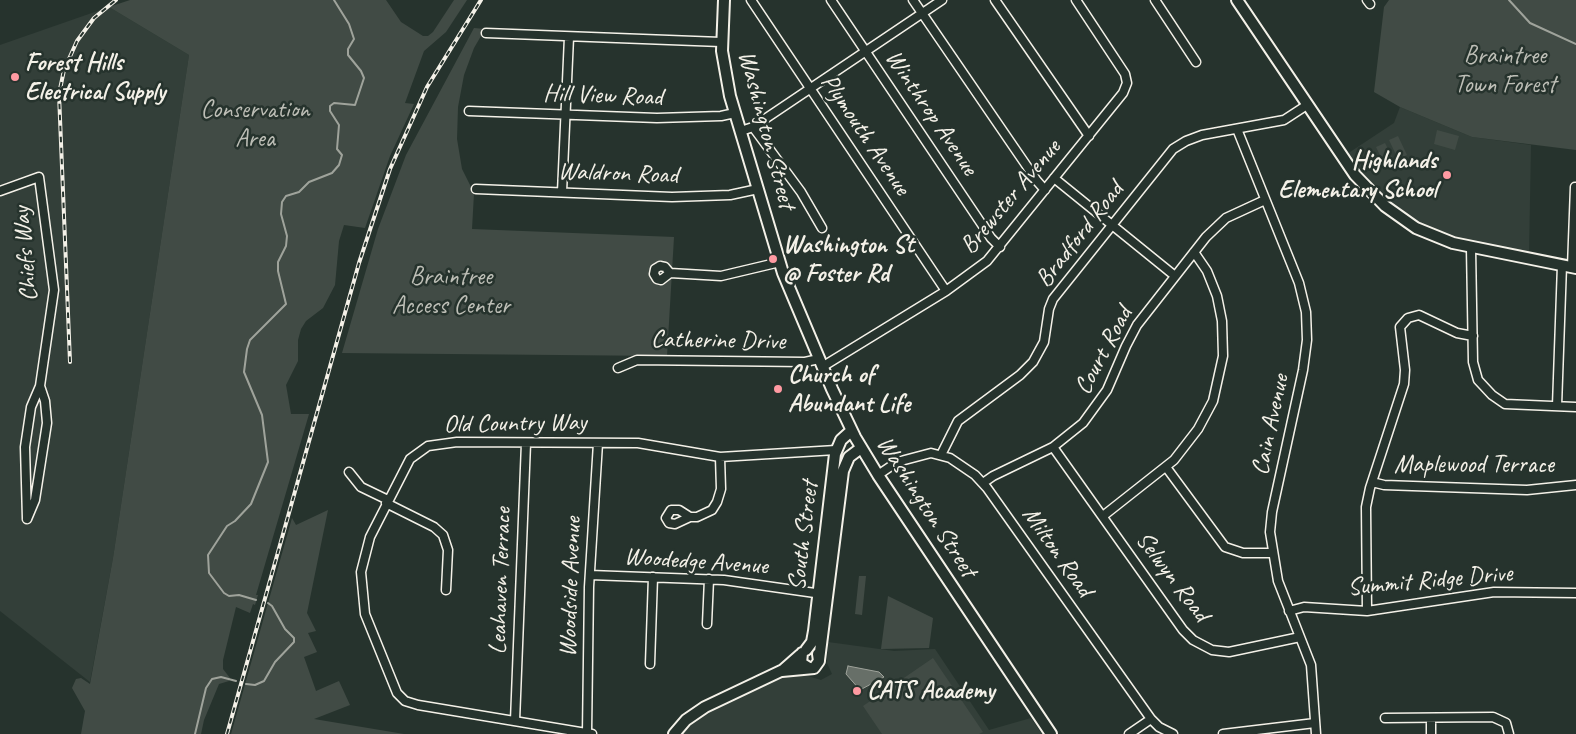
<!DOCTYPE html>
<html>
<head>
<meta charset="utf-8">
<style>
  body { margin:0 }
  canvas { display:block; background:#26332d }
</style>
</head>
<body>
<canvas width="1576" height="734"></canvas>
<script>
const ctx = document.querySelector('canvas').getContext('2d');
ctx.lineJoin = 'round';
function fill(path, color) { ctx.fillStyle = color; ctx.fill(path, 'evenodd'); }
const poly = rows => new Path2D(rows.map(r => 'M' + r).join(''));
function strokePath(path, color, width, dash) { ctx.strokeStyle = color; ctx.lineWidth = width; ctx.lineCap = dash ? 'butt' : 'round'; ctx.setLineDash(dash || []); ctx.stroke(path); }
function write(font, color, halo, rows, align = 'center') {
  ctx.font = font + ' Caveat,sans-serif'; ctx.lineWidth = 5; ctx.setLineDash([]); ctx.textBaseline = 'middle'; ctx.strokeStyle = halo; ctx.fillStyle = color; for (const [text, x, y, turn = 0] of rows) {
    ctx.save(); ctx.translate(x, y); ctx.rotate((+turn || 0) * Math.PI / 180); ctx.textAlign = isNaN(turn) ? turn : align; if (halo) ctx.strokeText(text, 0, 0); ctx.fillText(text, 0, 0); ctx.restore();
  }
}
fill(poly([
  [109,7,189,55,113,558,90,682,0,611,0,45],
  [1400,107,1472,137,1531,145,1529,253,1461,240,1430,229,1402,212,1369,183,1347,154,1394,123],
  [828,642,894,651,935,649,989,730,1031,718,1042,734,682,734,694,722,713,709,780,677,801,674,821,680,832,674,827,663]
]), '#333f39');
fill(poly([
  [130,0,386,0,401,22,423,36,428,36,433,32,454,0,467,0,446,32,424,51,405,103,414,104,390,156,365,228,344,225,339,241,335,285,323,308,306,321,301,329,298,340,298,361,286,385,291,414,309,414,256,595,258,595,255,605,253,604,250,613,236,607,223,660,223,669,230,678,229,681,219,684,204,720,201,734,81,734,85,711,72,688,76,679,81,678,90,684,113,558,189,55,109,7],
  [1389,0,1576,0,1576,150,1472,137,1400,107,1374,92,1384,7],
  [474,28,485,29,474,48,464,75,458,107,457,139,462,169,474,193,472,229,674,237,667,356,342,353,378,229,406,155],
  [1437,130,1459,136,1455,150,1434,144],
  [1398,136,1407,155,1398,159,1389,140],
  [1385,143,1394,161,1385,166,1376,147],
  [328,510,307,613,316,631,308,633,317,652,304,657,316,691,339,681,350,705,314,719,404,734,231,734,292,518,296,525],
  [859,576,866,576,862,615,855,614],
  [888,596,933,618,929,648,881,649],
  [933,658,983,732,979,734,882,734,863,706]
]), '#414b45');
const water = poly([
  [848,666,879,672,884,677,860,690,846,674,848,666]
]);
fill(water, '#676f68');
strokePath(water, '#9fa39b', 1);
strokePath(poly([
  [1509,0,1530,23,1576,44],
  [256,600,239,595,229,596,224,593,209,573,208,555,227,526,235,521,251,504,268,462,262,415,244,372,247,349,250,340,286,304,278,271,278,262,286,246,287,236,281,214,282,202,286,196,299,192,309,182,332,173,339,165,342,155,337,149,339,125,330,111,330,106,334,103,355,105,364,78,361,71,348,55,348,49,354,39,349,24,334,0],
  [246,684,255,685,264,681,275,662,294,642,294,638,285,629,272,606,268,603],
  [195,734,206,688,212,679,221,677,236,681]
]), '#9fa39b', 2);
const street = poly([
  [751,0,946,291],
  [831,0,991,238,1000,247],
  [913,0,1037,181,1045,190],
  [995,0,1089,136],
  [1155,0,1196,62],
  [1367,0,1370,4],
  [486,33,721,42],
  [469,111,657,118,721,116,735,113],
  [753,127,801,192,822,228],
  [1237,129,1299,283,1306,312,1307,340,1303,370,1272,512,1270,532,1278,581,1311,665,1316,734],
  [741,131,753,127,942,0],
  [1054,178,1175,276],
  [476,189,672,197,730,195,758,189],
  [0,191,39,177,54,290,40,386,31,407,25,447,27,519],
  [562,192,569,37],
  [1471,248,1473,362,1478,380,1492,395,1505,404,1576,407],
  [660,266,665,267,670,273,661,280,657,279,654,274,655,269,660,266],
  [1572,267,1575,187],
  [670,273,721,276,780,262],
  [822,367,946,291,987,261,1123,93,1127,83,1125,74,1076,0],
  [618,368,637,360,805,362,819,359],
  [1557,406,1562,265],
  [1053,447,1183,630,1193,640,1212,650,1229,652,1300,637],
  [941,455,958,421,1020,375,1033,362,1044,342,1049,309,1053,299,1173,149,1186,141,1202,135,1284,120,1307,105],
  [1166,467,1225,547,1243,553,1272,553],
  [349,472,361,487,388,500],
  [878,475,897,462,931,453,950,458,975,475,987,488,1151,719,1159,727,1173,734],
  [1372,482,1384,485,1527,490,1576,485],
  [983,483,993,476,1053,447,1083,423,1107,390,1126,346,1137,325,1206,237,1226,218,1265,200],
  [386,503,434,527,443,535,448,550,446,590],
  [1103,516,1174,460,1198,429,1213,401,1223,356,1222,321,1217,296,1207,271,1194,252],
  [690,517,675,524,669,523,666,518,671,510,679,510,690,517,697,517,712,510,717,502,721,489,720,457],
  [27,519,35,500,47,423,45,401,40,386],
  [590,575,724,580,822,594],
  [1289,611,1304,607,1367,611,1494,592,1576,593],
  [1367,611,1366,507,1370,488,1404,384,1405,370,1400,327,1408,318,1419,315,1457,333,1473,336],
  [707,624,709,579],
  [650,664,653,577],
  [1385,718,1493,717,1506,723,1509,734],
  [1431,718,1431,734],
  [515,721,526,443],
  [587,733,589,587,598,443],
  [592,734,418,705,405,701,397,693,365,614,361,572,370,537,410,459,428,446,457,442,638,443,720,457,836,450],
  [1129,734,1151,719],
  [1223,734,1315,723]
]);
const secondary = poly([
  [724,0,722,51,730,96,783,273,832,389,855,437,878,475,1051,734],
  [1237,0,1355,175,1385,206,1416,228,1453,243,1576,268],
  [806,650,812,642,814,631,835,454,841,440,851,431],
  [802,653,801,663,809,668],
  [819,660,843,471,849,457,861,448],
  [782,671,814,668,819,661,818,654],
  [674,734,686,720,705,707,783,670,800,655]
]);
strokePath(street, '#f4f1e8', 11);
strokePath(secondary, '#f4f1e8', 14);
strokePath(street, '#26332d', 8);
strokePath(secondary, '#26332d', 10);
const rail = poly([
  [70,362,59,94,64,70,77,41,94,18,116,0],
  [227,734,359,263,390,169,427,87,481,0]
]);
strokePath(rail, '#f4f1e8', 4);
strokePath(rail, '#26332d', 2, [5.5]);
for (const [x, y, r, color] of [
  [15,77,5,"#ff9aa2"],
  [1447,175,5,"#ff9aa2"],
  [773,259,5,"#ff9aa2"],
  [778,389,5,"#ff9aa2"],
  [857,691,5,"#ff9aa2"]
]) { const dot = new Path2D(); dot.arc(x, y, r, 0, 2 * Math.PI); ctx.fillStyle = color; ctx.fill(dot); strokePath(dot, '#26332d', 2); }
write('25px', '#bebfb7', '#26332d', [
  ["Braintree",1505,56],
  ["Town Forest",1505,85],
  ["Conservation",255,110],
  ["Area",255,139],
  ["Braintree",451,277],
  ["Access Center",451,306]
]);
write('bold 25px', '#f4f1e8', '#26332d', [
  ["Forest Hills",25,63],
  ["Electrical Supply",25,92],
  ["Highlands",1437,161,"right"],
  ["Elementary School",1437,190,"right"],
  ["Washington St",783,245],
  ["@ Foster Rd",783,274],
  ["Church of",788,375],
  ["Abundant Life",788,404],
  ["CATS Academy",867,691]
], 'left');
write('25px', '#f4f1e8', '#26332d', [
  ["Hill View Road",603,96,2],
  ["Winthrop Avenue",931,113,56],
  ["Washington Street",766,130,75],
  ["Plymouth Avenue",865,135,56],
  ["Waldron Road",618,174,2],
  ["Brewster Avenue",1011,197,-50],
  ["Bradford Road",1080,235,-52],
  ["Chiefs Way",26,254,-95],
  ["Catherine Drive",718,341,1],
  ["Court Road",1104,351,-62],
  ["Old Country Way",515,424,-1],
  ["Cain Avenue",1271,425,-78],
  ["Maplewood Terrace",1474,465],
  ["Washington Street",926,507,57],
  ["South Street",804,536,-83],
  ["Milton Road",1057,552,55],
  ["Woodedge Avenue",696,562,4],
  ["Selwyn Road",1172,577,53],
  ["Leahaven Terrace",501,581,-88],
  ["Summit Ridge Drive",1430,581,-5],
  ["Woodside Avenue",571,587,-88]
]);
</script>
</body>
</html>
